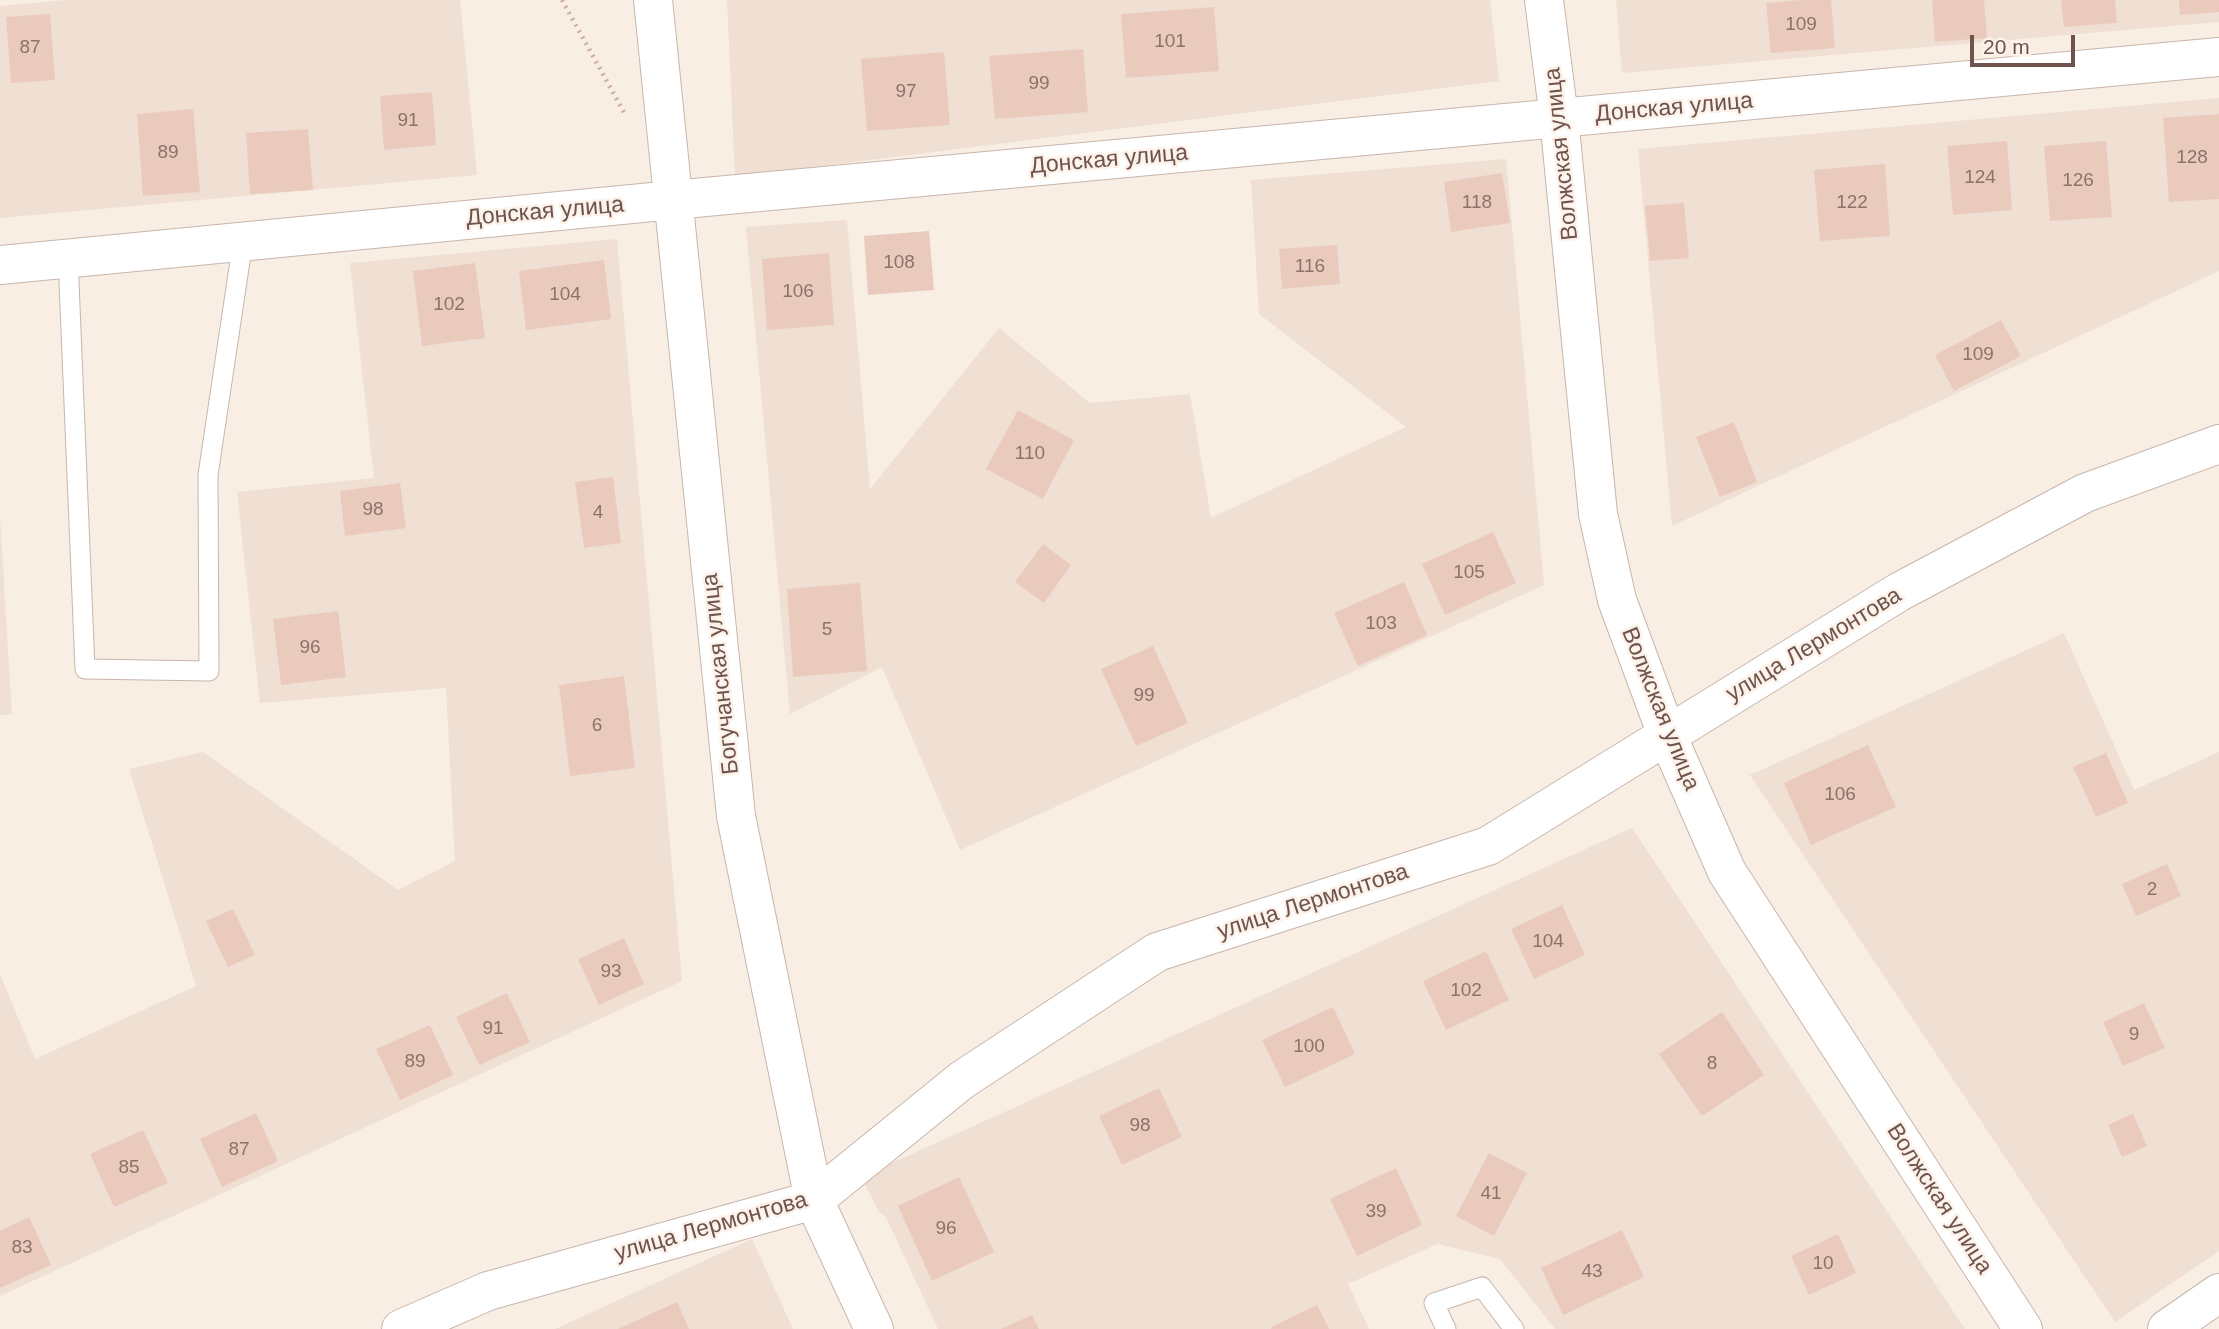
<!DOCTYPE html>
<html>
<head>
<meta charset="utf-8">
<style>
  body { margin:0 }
  #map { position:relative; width:2219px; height:1329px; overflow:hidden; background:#f9eee4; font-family:Arial,sans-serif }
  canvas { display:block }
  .scale { position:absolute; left:1970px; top:35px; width:105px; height:32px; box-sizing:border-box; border:4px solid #6e544d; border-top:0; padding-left:9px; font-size:21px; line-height:24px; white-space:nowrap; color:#6e544d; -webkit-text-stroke:5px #fcf2e9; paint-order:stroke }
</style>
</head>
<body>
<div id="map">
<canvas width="2219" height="1329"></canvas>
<div class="scale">20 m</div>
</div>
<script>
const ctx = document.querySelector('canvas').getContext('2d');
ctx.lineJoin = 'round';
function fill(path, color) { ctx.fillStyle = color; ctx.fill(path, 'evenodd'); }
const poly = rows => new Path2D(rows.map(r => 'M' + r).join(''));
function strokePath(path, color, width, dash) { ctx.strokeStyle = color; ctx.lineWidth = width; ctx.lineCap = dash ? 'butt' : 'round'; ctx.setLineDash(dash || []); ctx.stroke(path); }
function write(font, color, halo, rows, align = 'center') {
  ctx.font = font + ' Arial,sans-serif'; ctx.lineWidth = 5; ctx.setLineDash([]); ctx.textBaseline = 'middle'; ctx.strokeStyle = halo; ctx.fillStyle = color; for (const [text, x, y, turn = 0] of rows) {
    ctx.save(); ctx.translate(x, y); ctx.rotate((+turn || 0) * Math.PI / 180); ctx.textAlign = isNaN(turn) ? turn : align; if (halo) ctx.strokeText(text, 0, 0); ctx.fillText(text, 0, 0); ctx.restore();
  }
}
fill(poly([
  [67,0,460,0,477,175,0,218,0,6],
  [727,0,1490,0,1499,81,735,177],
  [1616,0,2219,0,2219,22,1622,73],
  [2219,98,2219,271,1672,526,1638,149],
  [1506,159,1544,585,960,850,882,667,790,714,746,227,847,220,870,489,999,328,1090,403,1190,394,1211,518,1406,427,1259,314,1251,180],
  [617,239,682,981,0,1296,0,974,35,1059,196,986,129,769,203,752,398,890,455,861,446,688,260,703,237,492,374,478,350,263],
  [0,519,12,714,0,715],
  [2064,633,2134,790,2219,752,2219,1251,2115,1322,1750,775],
  [1632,828,1965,1329,1555,1329,1500,1259,1437,1244,1348,1284,1369,1329,938,1329,886,1217,879,1212,865,1184,872,1172],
  [752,1239,793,1329,555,1329]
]), '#f0dfd3');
fill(poly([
  [1800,0,1831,0,1835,48,1771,53,1766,3],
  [1932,0,1984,0,1987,38,1935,42],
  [2061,0,2115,0,2117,23,2064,27],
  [2179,0,2219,0,2219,12,2180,15],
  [1214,7,1219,71,1126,78,1121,14],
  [50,14,55,80,11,83,6,17],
  [1083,49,1088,112,995,119,989,56],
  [944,52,950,125,867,131,861,59],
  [432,92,436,145,384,150,380,96],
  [193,109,200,192,143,196,137,114],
  [2219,114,2219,199,2169,202,2163,118],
  [308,129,313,190,250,194,246,133],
  [2007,141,2012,210,1953,215,1947,146],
  [2106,141,2112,217,2050,221,2044,146],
  [1885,164,1890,236,1820,241,1814,170],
  [1502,173,1510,223,1451,232,1444,182],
  [1684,203,1689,258,1650,261,1645,206],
  [929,231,934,290,868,295,864,236],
  [1337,245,1340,284,1282,289,1279,249],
  [829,253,834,325,767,330,762,259],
  [604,260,611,319,526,330,519,271],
  [475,263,485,338,422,346,413,271],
  [2001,320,2021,356,1954,391,1935,355],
  [1018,410,1074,440,1043,499,986,469],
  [1734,422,1757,482,1720,497,1696,437],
  [613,477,621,543,584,548,575,482],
  [400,483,406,528,345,536,340,491],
  [1493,532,1516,583,1445,615,1422,564],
  [1043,544,1071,565,1044,603,1015,582],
  [1404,582,1427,635,1358,666,1334,613],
  [860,583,867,671,793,677,787,589],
  [338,611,346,677,281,685,273,619],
  [1153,646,1188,723,1136,746,1101,669],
  [624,676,635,768,570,776,559,685],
  [1868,745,1896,807,1811,845,1784,783],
  [2106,753,2128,803,2096,817,2073,767],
  [2167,864,2181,896,2136,916,2122,884],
  [1562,905,1585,955,1534,979,1511,929],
  [233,909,255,955,228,967,206,921],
  [624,938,644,984,599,1005,578,959],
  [1486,951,1509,1000,1446,1030,1423,981],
  [507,993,530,1042,479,1065,456,1017],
  [2144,1003,2165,1048,2123,1066,2103,1022],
  [1333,1007,1355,1054,1285,1087,1262,1040],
  [1722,1012,1764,1075,1702,1116,1659,1054],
  [430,1025,453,1075,400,1100,376,1049],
  [1159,1088,1182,1137,1122,1165,1099,1116],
  [256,1113,278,1161,222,1187,200,1139],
  [2133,1114,2147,1146,2122,1157,2108,1125],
  [143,1130,168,1183,114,1207,90,1154],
  [1489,1153,1527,1173,1494,1236,1456,1216],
  [1396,1168,1422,1225,1357,1256,1330,1199],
  [959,1177,994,1252,932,1281,898,1206],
  [29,1217,51,1265,0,1288,0,1231],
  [1622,1230,1644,1277,1563,1315,1541,1268],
  [1838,1234,1856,1273,1809,1295,1791,1256],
  [677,1302,689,1329,618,1329],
  [1317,1305,1329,1329,1271,1329,1271,1327],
  [1032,1315,1039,1329,1001,1329]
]), '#ebcabe');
const lane = poly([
  [68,258,85,669,209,671,208,475,243,241],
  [1446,1329,1434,1303,1482,1287,1514,1329]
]);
const street = poly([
  [653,0,736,816,814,1200,874,1329],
  [1544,0,1559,118,1598,514,1617,600,1667,735,1727,872,2023,1329],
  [0,265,673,200,2219,57],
  [401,1329,488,1291,814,1200,962,1080,1157,952,1488,846,1899,592,2085,493,2219,444],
  [2167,1329,2219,1293]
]);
strokePath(lane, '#c8b5ac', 21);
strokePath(street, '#c8b5ac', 40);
strokePath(poly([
  [562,0,626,116]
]), '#cfada2', 4.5, [2, 5]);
strokePath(lane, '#fff', 19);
strokePath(street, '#fff', 38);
write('19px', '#8d7269', null, [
  ["109",1801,25],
  ["101",1170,42],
  ["87",30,48],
  ["99",1039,84],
  ["97",906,92],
  ["91",408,121],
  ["89",168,153],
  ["128",2192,158],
  ["124",1980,178],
  ["126",2078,181],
  ["118",1477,203],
  ["122",1852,203],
  ["108",899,263],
  ["116",1310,267],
  ["106",798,292],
  ["104",565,295],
  ["102",449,305],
  ["109",1978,355],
  ["110",1030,454],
  ["98",373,510],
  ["4",598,513],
  ["105",1469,573],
  ["103",1381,624],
  ["5",827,630],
  ["96",310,648],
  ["99",1144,696],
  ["6",597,726],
  ["106",1840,795],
  ["2",2152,890],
  ["104",1548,942],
  ["93",611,972],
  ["102",1466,991],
  ["91",493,1029],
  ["9",2134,1035],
  ["100",1309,1047],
  ["89",415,1062],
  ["8",1712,1064],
  ["98",1140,1126],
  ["87",239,1150],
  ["85",129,1168],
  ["41",1491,1194],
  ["39",1376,1212],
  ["96",946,1229],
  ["83",22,1248],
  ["10",1823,1264],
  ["43",1592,1272]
]);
write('23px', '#6e544d', '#fcf2e9', [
  ["Донская улица",1674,108,-5],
  ["Волжская улица",1562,154,-96],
  ["Донская улица",1109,160,-5],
  ["Донская улица",545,212,-5],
  ["улица Лермонтова",1814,645,-31],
  ["Богучанская улица",721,674,-96],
  ["Волжская улица",1660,709,68],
  ["улица Лермонтова",1313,902,-18],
  ["Волжская улица",1939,1199,57],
  ["улица Лермонтова",711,1227,-16]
]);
</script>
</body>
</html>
